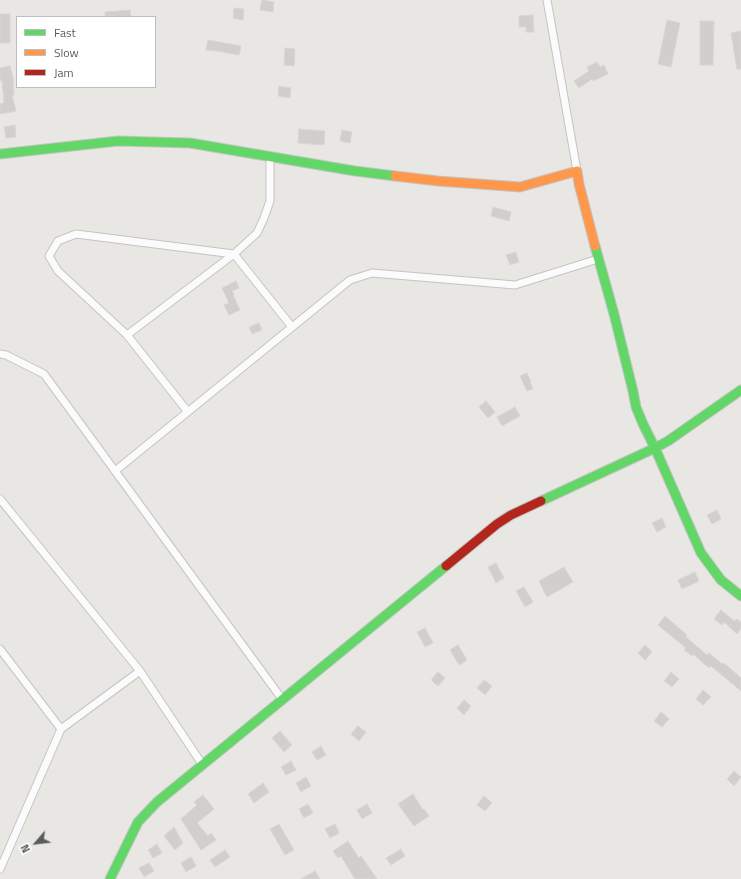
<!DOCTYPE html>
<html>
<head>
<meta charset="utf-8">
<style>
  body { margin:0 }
  #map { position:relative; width:741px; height:879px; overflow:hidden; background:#e9e7e3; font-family:"Titillium Web",sans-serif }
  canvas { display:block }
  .legend { position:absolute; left:16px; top:16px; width:140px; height:72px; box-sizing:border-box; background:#fff; border:1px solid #bdbebf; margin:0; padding:5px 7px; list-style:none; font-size:12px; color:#5a5d60 }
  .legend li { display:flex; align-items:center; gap:8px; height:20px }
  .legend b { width:20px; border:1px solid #bdbebf }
  .north { position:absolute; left:16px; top:823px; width:40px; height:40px; -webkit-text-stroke:3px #fff; paint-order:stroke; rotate:242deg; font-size:11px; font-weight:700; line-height:16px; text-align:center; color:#5a5d60 }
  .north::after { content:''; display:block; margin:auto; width:14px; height:18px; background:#5a5d60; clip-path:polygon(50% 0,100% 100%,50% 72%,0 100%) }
</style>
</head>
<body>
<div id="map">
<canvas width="741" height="879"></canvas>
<ul class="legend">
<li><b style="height:5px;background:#63d668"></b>Fast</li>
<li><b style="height:5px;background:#ff974d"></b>Slow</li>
<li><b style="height:5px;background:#b3261e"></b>Jam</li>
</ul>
<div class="north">N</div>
</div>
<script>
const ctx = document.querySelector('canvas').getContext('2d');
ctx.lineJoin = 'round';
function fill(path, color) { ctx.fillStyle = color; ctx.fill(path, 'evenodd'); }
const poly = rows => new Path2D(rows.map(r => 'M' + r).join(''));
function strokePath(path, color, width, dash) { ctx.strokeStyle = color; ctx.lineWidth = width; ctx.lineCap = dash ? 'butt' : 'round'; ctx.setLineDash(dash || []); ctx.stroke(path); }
const building = poly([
  [262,0,274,2,273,12,260,10,262,0],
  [234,8,244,9,243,20,233,18,234,8],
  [130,10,131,17,105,17,105,12,130,10],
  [0,14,10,14,10,43,0,43,0,14],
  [533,15,534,32,526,32,526,27,519,27,519,16,533,15],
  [667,20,680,23,671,67,658,64,667,20],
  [700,21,714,21,713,65,700,65,700,21],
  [741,31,741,69,737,69,731,33,741,31],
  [208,40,241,46,239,55,217,51,206,50,208,40],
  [285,48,295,49,294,66,284,65,285,48],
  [597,62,600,67,604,65,608,74,593,81,592,79,579,88,574,81,589,71,587,67,597,62],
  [10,66,13,78,14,95,12,95,16,111,0,114,0,104,4,103,2,80,0,81,0,68,10,66],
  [279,86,291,88,290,98,278,96,279,86],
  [15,125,16,137,6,138,4,127,15,125],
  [299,129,325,131,324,145,298,143,299,129],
  [342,130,352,132,350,143,340,141,342,130],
  [493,207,511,212,509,221,491,216,493,207],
  [516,252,519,262,510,265,506,255,516,252],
  [236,281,239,288,232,291,234,294,233,295,240,310,229,315,224,305,229,303,222,288,236,281],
  [259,323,262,330,252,334,249,327,259,323],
  [527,373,531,382,530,382,533,389,527,391,520,376,527,373],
  [486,401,495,412,488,418,479,407,486,401],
  [515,407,520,416,502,426,497,417,515,407],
  [717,510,721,519,712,524,707,515,717,510],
  [662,518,666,527,657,532,652,523,662,518],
  [496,563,504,578,496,583,488,567,496,563],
  [564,567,573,582,547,597,539,581,564,567],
  [695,572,699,581,682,589,678,580,695,572],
  [524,587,533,602,525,607,516,591,524,587],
  [721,610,734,621,737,619,741,622,741,629,737,634,724,622,722,625,714,619,721,610],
  [665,616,687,635,686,637,707,655,709,653,722,664,724,663,741,678,741,691,711,666,709,668,693,654,692,656,684,650,686,648,658,625,665,616],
  [425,628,433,643,425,647,417,632,425,628],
  [458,645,467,660,459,665,450,650,458,645],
  [645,645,652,652,645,660,638,653,645,645],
  [438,672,445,678,438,686,431,680,438,672],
  [671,672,679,679,672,687,664,681,671,672],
  [484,680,492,686,485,695,477,688,484,680],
  [703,690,711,697,703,705,696,699,703,690],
  [464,700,471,706,464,715,457,708,464,700],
  [661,712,669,719,662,727,654,721,661,712],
  [358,726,366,732,359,741,351,734,358,726],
  [280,731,292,745,284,752,272,738,280,731],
  [321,746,326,755,317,760,312,752,321,746],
  [291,761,296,770,286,775,281,767,291,761],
  [734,771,741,777,734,786,727,779,734,771],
  [306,777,311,786,301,792,296,783,306,777],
  [263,783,269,792,254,803,248,794,263,783],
  [413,794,423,810,424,809,429,816,414,826,398,804,413,794],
  [203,795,214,809,197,823,208,836,211,833,216,840,201,850,181,819,197,805,194,802,203,795],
  [484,796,492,803,485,811,477,805,484,796],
  [308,804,313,813,304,818,299,809,308,804],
  [367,804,372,813,362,819,357,810,367,804],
  [279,824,294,850,285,855,270,829,279,824],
  [335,824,339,833,330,838,325,829,335,824],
  [174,827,183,843,175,850,164,836,174,827],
  [348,841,359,858,361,856,377,879,355,879,341,856,338,858,333,851,348,841],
  [157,844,162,853,153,858,148,850,157,844],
  [401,849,405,856,391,865,386,858,401,849],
  [225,850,230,857,215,867,210,860,225,850],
  [191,857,196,866,186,872,181,863,191,857],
  [149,863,154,871,144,877,139,868,149,863],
  [315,871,320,879,301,879,315,871]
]);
fill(building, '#d0cfcc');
strokePath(building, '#d8d6d2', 1);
const street = poly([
  [547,0,577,171],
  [127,335,234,254,257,233,264,218,270,201,270,156],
  [0,354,6,355,44,374,282,699],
  [188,412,127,335,58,271,49,256,58,241,76,234,234,254,292,327],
  [115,471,350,280,372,273,515,285,598,259],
  [0,499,140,671,61,729],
  [0,649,61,729,0,869],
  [140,671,202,764]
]);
const fast = poly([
  [0,154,118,141,190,143,355,171,395,176],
  [595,246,614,314,633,391,636,407,643,424,655,448,701,553,721,580,741,596],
  [541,501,655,448,668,441,741,390],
  [110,879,138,822,157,802,446,566]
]);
const slow = poly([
  [395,176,438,181,520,187,577,171,579,184,595,246]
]);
const jam = poly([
  [446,566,497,524,511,515,541,501]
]);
strokePath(street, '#c5c4c4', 9);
strokePath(fast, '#c5c5c5', 11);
strokePath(slow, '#c5c5c5', 11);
strokePath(jam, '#c5c5c5', 11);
strokePath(street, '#fcfbfb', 7);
strokePath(fast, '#63d668', 9);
strokePath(slow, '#ff974d', 9);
strokePath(jam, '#b3261e', 9);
</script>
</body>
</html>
